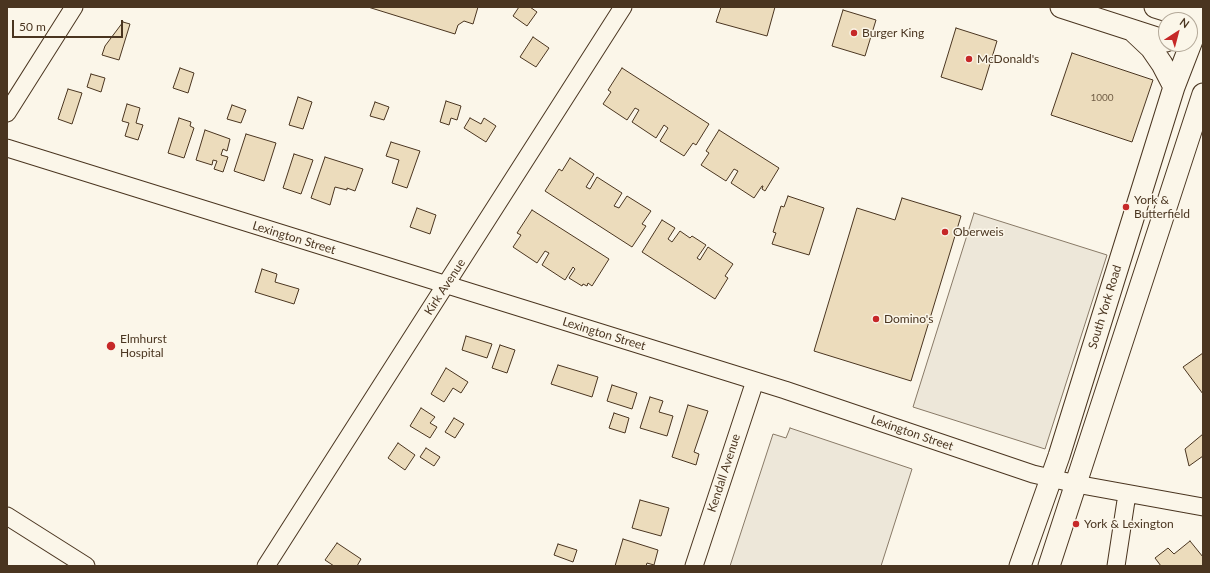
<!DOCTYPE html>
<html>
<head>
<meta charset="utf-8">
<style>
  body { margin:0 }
  #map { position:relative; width:1210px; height:573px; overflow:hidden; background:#fbf6e9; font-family:Lato,sans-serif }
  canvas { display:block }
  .frame { position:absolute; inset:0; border:8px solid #4a3520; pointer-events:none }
  .north { position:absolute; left:1158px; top:12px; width:40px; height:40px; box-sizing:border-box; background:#fbf6e9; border:1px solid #b4a999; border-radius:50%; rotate:36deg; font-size:11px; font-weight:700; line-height:16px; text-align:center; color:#4a3520 }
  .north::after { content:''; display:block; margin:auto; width:14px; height:18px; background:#c62828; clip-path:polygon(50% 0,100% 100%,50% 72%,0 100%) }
  .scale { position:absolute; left:12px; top:20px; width:111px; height:18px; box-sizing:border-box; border:2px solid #4a3520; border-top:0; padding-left:5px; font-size:12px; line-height:14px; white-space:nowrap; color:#4a3520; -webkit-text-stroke:3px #fbf6e9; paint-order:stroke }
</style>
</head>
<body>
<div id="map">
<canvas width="1210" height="573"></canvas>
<div class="frame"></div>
<div class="north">N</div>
<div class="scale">50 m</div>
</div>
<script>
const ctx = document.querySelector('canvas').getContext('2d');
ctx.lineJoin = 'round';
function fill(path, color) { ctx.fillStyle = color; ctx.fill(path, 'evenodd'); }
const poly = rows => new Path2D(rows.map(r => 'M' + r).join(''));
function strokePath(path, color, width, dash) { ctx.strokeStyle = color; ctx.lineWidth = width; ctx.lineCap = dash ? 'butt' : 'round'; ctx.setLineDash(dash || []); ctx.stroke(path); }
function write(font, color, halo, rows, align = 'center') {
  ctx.font = font + ' Lato,sans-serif'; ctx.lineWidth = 3; ctx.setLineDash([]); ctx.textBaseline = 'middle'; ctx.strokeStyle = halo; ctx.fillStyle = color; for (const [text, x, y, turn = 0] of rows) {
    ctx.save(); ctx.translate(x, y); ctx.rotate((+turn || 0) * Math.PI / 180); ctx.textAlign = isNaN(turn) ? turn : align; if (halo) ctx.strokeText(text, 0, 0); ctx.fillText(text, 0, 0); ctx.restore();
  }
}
const parking = poly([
  [974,213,1107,255,1045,449,913,407,974,213],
  [790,428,912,469,881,566,730,566,773,434,786,438,790,428]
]);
fill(parking, '#ede7d9');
strokePath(parking, '#887966', 1);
const building = poly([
  [368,7,478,7,473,24,464,21,458,25,455,34,368,7],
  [519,7,530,7,537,12,527,26,513,16,519,7],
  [721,7,775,7,767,36,716,22,721,7],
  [843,10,876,20,865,56,832,46,843,10],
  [123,22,130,24,119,60,102,55,105,46,123,22],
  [956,28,997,41,982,90,941,77,956,28],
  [533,37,549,48,536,67,520,57,533,37],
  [1072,53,1153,80,1132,142,1051,115,1072,53],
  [180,68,194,73,188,93,173,88,180,68],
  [622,68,709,124,696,145,693,143,684,156,660,141,668,128,664,125,656,138,632,122,639,110,635,108,627,120,603,104,611,92,608,90,622,68],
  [91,74,105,78,101,92,87,87,91,74],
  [68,89,82,93,72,124,58,119,68,89],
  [298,97,312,102,303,129,289,125,298,97],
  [446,101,461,106,457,120,451,118,449,125,440,122,446,101],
  [375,102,389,107,384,120,370,116,375,102],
  [127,104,140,108,136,123,143,125,138,140,125,136,129,123,122,121,127,104],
  [232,105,246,110,241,123,227,119,232,105],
  [179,118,191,122,190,126,194,128,184,158,168,153,179,118],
  [470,118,481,124,484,118,496,126,486,142,464,128,470,118],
  [205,130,230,139,227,151,223,149,221,155,228,157,223,172,214,169,217,161,213,160,212,165,196,160,205,130],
  [719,130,779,168,765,191,762,189,763,186,762,186,754,198,731,183,738,171,734,169,726,181,701,165,709,153,706,151,719,130],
  [246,134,276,143,264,181,234,171,246,134],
  [391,142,420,151,407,188,392,183,399,160,386,156,391,142],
  [294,154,313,160,301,194,283,188,294,154],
  [325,157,363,169,355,191,347,188,347,190,335,187,330,205,311,198,325,157],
  [570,158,594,174,586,187,590,189,597,177,622,193,614,206,619,208,627,196,651,211,642,224,646,226,632,247,545,191,559,169,562,171,570,158],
  [788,196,824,208,809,255,772,244,776,233,773,232,781,206,784,207,788,196],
  [902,198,961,216,911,381,814,351,857,208,895,220,902,198],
  [417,208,436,215,430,234,410,227,417,208],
  [532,210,609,259,592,286,588,283,587,286,583,284,582,286,569,278,575,269,573,267,565,280,542,265,549,253,545,251,537,263,513,247,521,235,517,233,532,210],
  [662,220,675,228,668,239,672,242,680,231,690,238,692,236,706,245,697,258,700,260,708,247,733,264,725,276,728,278,715,299,642,252,662,220],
  [262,269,277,274,275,282,299,289,294,304,255,292,262,269],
  [466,336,492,344,487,358,462,350,466,336],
  [500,345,515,350,507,373,492,368,500,345],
  [1203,353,1203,394,1183,367,1203,353],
  [558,365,598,377,592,397,551,384,558,365],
  [446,368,468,382,461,393,453,388,444,402,431,394,446,368],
  [612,385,637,393,632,409,607,401,612,385],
  [650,397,663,401,659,412,673,416,667,436,640,428,650,397],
  [688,405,708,411,694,452,699,454,696,465,672,457,688,405],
  [421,408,435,417,430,423,437,427,430,438,410,426,421,408],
  [614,413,629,418,625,433,609,428,614,413],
  [454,418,464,424,455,438,445,432,454,418],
  [1203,434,1203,456,1189,466,1185,449,1203,434],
  [398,443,415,455,405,470,388,458,398,443],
  [426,448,440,457,434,466,420,457,426,448],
  [640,500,669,508,661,536,632,528,640,500],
  [623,539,658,550,654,565,647,563,646,566,615,566,623,539],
  [1190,541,1203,557,1203,566,1161,566,1155,558,1168,548,1174,554,1190,541],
  [337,543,361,559,357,566,334,566,325,560,337,543],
  [558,544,577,550,573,562,554,555,558,544]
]);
fill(building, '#ecdcbc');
strokePath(building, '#4a3520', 1);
const minor = poly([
  [7,113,74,7],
  [7,148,785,390,1033,474,1076,484,1203,507],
  [7,516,86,566],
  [266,566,623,7],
  [694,566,755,381],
  [1116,566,1127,494]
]);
const major = poly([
  [1061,7,1166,41],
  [1155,7,1203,22],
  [1134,32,1151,48,1162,64,1174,87],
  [1020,566,1059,456,1174,87,1203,12],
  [1049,566,1203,94]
]);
strokePath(minor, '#4a3520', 19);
strokePath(major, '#4a3520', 23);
strokePath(minor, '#fbf6e9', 17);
strokePath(major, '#fbf6e9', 21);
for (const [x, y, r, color] of [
  [854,33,4,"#c62828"],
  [969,59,4,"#c62828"],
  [1126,207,4,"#c62828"],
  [945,232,4,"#c62828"],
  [876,319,4,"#c62828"],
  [111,346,5,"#c62828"],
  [1076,524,4,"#c62828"]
]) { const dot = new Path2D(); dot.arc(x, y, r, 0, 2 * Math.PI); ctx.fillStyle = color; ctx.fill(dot); strokePath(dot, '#fbf6e9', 1.5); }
write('10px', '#725f47', null, [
  ["1000",1102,98]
]);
write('12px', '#4a3520', '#fbf6e9', [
  ["Burger King",862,33],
  ["McDonald's",977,59],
  ["York &",1134,200],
  ["Butterfield",1134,214],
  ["Oberweis",953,232],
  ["Domino's",884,319],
  ["Elmhurst",120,339],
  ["Hospital",120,353],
  ["York & Lexington",1084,524]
], 'left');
write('12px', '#4a3520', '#fbf6e9', [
  ["Lexington Street",294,238,17],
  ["Kirk Avenue",445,287,-57],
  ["South York Road",1105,307,-73],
  ["Lexington Street",604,334,17],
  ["Lexington Street",912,433,19],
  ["Kendall Avenue",724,473,-72]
]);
</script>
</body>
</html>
